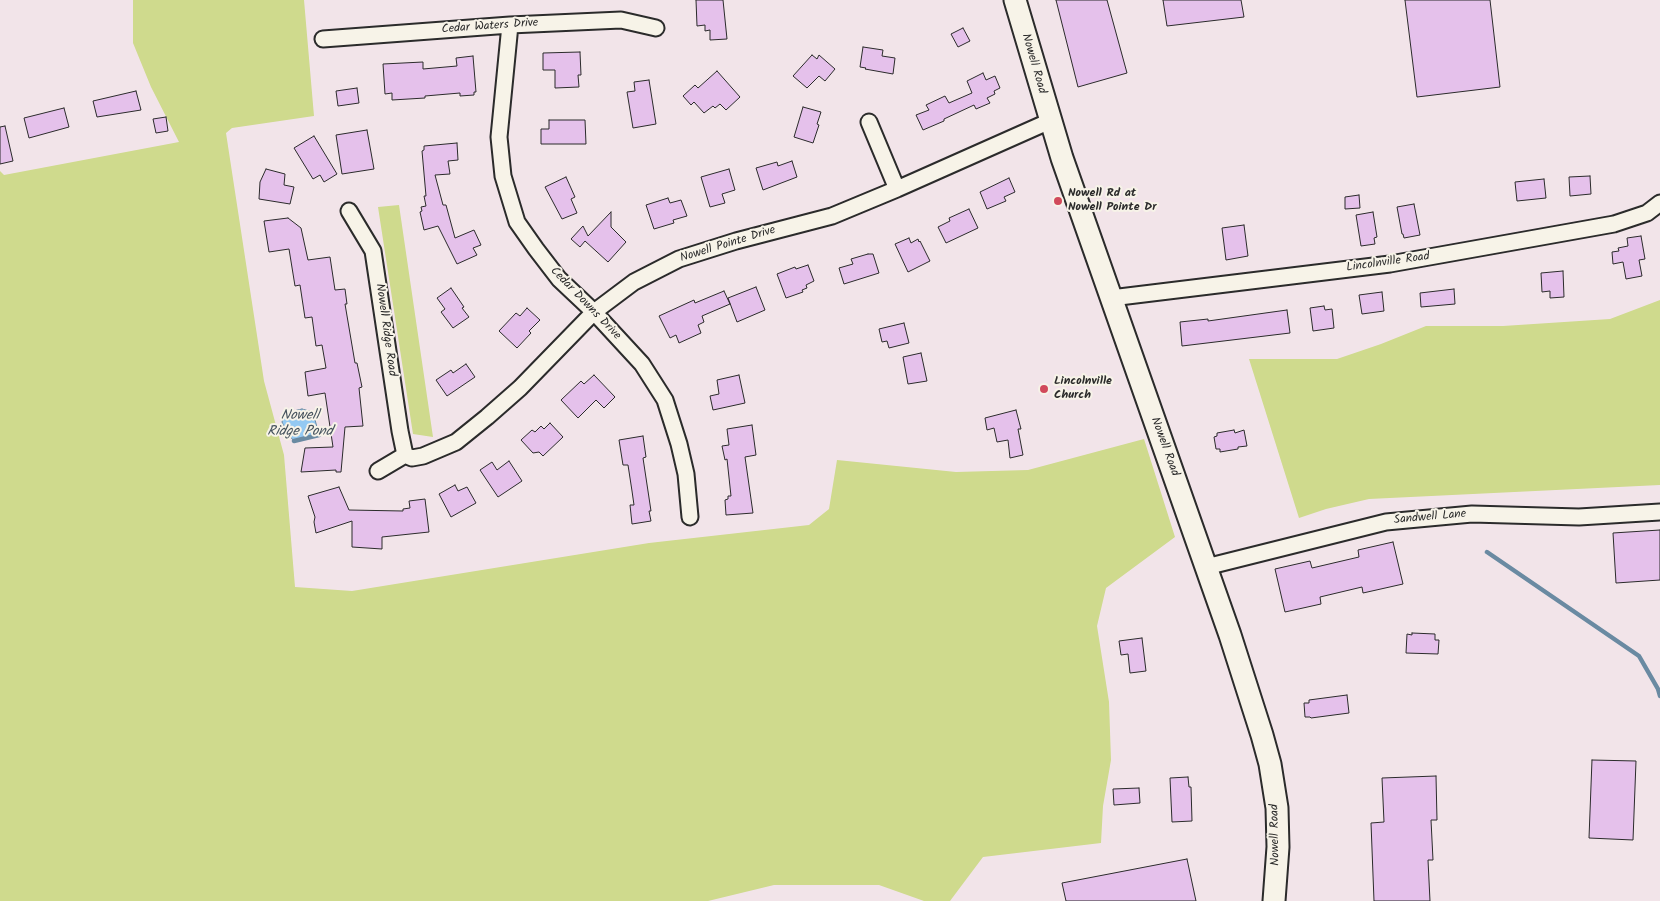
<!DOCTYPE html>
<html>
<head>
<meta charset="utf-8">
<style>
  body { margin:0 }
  canvas { display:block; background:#f2e4e9 }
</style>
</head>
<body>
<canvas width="1660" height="901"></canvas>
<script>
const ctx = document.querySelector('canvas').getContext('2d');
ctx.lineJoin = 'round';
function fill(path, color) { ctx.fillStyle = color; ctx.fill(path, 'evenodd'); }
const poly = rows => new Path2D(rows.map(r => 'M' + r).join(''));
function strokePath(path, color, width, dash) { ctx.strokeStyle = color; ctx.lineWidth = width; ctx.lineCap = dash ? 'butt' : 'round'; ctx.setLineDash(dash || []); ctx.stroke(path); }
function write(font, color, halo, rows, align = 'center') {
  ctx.font = font + ' Kalam,sans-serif'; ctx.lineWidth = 4; ctx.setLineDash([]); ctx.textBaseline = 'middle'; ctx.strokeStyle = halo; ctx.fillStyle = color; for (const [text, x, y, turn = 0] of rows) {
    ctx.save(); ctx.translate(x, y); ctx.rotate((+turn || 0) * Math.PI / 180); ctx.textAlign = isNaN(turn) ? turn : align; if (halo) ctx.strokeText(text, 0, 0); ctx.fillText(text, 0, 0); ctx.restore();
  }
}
fill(poly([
  [133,0,304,0,314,116,232,128,226,133,264,381,284,455,295,587,352,591,649,543,809,525,829,509,837,460,956,472,1028,470,1144,439,1175,537,1106,588,1097,626,1109,702,1111,760,1103,806,1101,843,983,857,950,901,924,901,879,885,774,885,708,901,0,901,0,171,4,175,179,142,151,87,133,43],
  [399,205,433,437,413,434,378,207],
  [1660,300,1660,485,1369,499,1326,509,1299,518,1249,359,1337,359,1381,344,1426,326,1503,326,1610,319]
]), '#cfda8d');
const water = poly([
  [302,409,313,412,319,435,294,441,287,433,282,422,284,415,289,412,302,409]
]);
fill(water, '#94c9f2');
strokePath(water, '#6a8aa2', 1);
strokePath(poly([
  [294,441,319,435],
  [1487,552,1639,656,1658,689,1660,696]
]), '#6a8aa2', 4.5);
const building = poly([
  [696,0,723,0,727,39,710,40,710,30,705,31,705,25,697,26,696,0],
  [1056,0,1107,0,1127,73,1078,87,1056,0],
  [1163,0,1241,0,1244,17,1167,26,1163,0],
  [1405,0,1490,0,1500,87,1417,97,1405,0],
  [963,28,970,41,958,47,951,34,963,28],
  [863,47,883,50,882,56,895,58,893,74,865,69,866,68,860,67,863,47],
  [580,52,581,75,578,75,579,87,555,88,555,70,543,70,543,53,580,52],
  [812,55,817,59,819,55,835,69,825,81,819,76,807,88,793,76,812,55],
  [473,56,476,92,474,92,474,95,460,96,460,93,425,96,425,98,392,100,392,93,385,94,383,64,423,62,423,69,457,66,456,58,473,56],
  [717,71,740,97,726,110,720,104,715,108,713,106,704,113,694,102,691,105,683,96,695,85,698,88,717,71],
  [983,73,986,80,995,76,1000,88,994,91,995,94,987,98,990,103,976,109,974,105,944,119,944,121,923,130,916,115,929,110,926,105,945,96,949,103,972,93,967,81,983,73],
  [649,80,656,124,633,128,627,92,635,91,634,82,649,80],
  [357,88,359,103,338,106,336,91,357,88],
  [136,91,141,110,97,117,93,101,136,91],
  [803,107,821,112,817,124,819,125,813,143,794,137,803,107],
  [64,108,69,127,29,138,24,118,64,108],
  [166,117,168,131,156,133,153,119,166,117],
  [549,120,585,120,586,144,541,144,541,129,549,129,549,120],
  [5,126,13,161,0,164,0,127,5,126],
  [367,130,374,169,342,174,336,135,367,130],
  [314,136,337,174,324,182,320,175,313,179,294,148,314,136],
  [457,143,458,160,448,161,450,174,435,175,443,205,446,205,455,238,474,230,481,245,473,248,477,255,457,264,438,226,424,230,420,212,422,211,421,207,426,206,424,196,426,196,422,151,424,150,424,146,457,143],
  [792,161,797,177,763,190,756,168,777,162,778,166,792,161],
  [266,169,285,174,284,185,294,187,290,204,259,199,260,182,266,169],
  [729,169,735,190,722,194,725,203,710,207,701,177,729,169],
  [1590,176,1591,194,1570,196,1569,177,1590,176],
  [566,177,575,197,571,199,577,213,562,219,545,187,566,177],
  [1009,178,1015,192,1004,197,1006,201,987,209,980,192,1009,178],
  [1544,179,1546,198,1517,201,1515,182,1544,179],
  [1359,195,1360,208,1345,209,1345,197,1359,195],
  [668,198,670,203,681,200,687,216,673,220,674,223,654,229,646,205,668,198],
  [1414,204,1420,235,1404,238,1403,234,1402,234,1397,207,1414,204],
  [969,209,978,228,946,243,938,227,950,221,949,218,969,209],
  [611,212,611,227,626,242,608,262,585,241,580,247,571,239,583,226,588,236,611,212],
  [1373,212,1377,237,1374,238,1375,244,1361,246,1356,215,1373,212],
  [288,218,301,228,308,260,330,257,335,290,345,289,347,304,345,304,355,363,357,363,362,387,359,388,363,426,345,427,341,472,336,472,336,470,301,472,305,448,333,447,325,393,308,396,305,372,326,368,322,345,316,346,312,317,305,318,300,285,295,286,289,249,269,252,264,221,288,218],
  [1244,225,1248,256,1226,260,1222,228,1244,225],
  [1641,236,1645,259,1639,260,1642,276,1626,279,1623,262,1613,264,1612,252,1619,251,1618,248,1628,246,1627,238,1641,236],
  [909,238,911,243,918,239,919,242,920,241,930,261,908,272,895,244,909,238],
  [868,254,873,254,879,273,844,284,839,268,853,264,851,259,868,254],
  [808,265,814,281,806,285,807,288,802,290,803,292,786,298,777,274,795,267,796,269,808,265],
  [1563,271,1564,297,1550,298,1550,291,1542,292,1541,273,1563,271],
  [756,287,765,310,737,322,728,298,756,287],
  [451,288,464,307,462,308,469,317,453,328,441,312,445,309,437,298,451,288],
  [1454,289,1455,304,1421,307,1420,293,1454,289],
  [724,291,730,304,702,316,704,322,698,325,701,333,679,343,676,335,670,338,659,316,694,300,695,303,724,291],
  [1382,292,1384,311,1362,314,1359,295,1382,292],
  [1324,306,1325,310,1332,309,1334,328,1313,331,1310,308,1324,306],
  [527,308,540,320,529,331,531,333,517,348,499,331,516,313,520,316,527,308],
  [1287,310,1290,333,1182,346,1180,322,1208,319,1208,321,1287,310],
  [904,323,909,343,889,348,887,341,882,342,879,329,904,323],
  [921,353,927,381,908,384,903,357,921,353],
  [466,364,475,377,447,396,436,380,451,370,453,373,466,364],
  [594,375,615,397,604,408,596,400,578,418,561,400,581,381,584,384,594,375],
  [739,375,745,403,713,410,710,396,719,394,717,380,739,375],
  [1016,410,1021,429,1018,429,1023,455,1010,458,1008,440,997,442,994,428,987,430,985,418,1016,410],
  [550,423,563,437,543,456,539,452,533,453,521,440,532,430,535,432,541,426,544,429,550,423],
  [752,425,756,455,745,457,753,513,726,515,725,500,728,499,728,496,731,496,727,459,725,460,722,446,729,445,727,429,752,425],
  [1234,430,1235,433,1244,430,1247,446,1238,447,1238,449,1220,452,1220,449,1216,449,1214,437,1217,436,1217,433,1234,430],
  [643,436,646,457,643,458,651,511,649,511,651,521,632,524,630,505,634,505,632,491,628,465,623,465,619,440,643,436],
  [509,461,522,481,498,497,480,470,492,462,497,470,509,461],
  [455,485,458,491,467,487,476,503,451,517,439,494,455,485],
  [339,487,349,510,403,511,403,509,410,508,409,501,425,499,429,532,382,537,382,549,352,547,352,521,316,533,314,522,315,517,308,496,339,487],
  [1660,530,1660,580,1616,583,1613,533,1660,530],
  [1393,542,1403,584,1363,593,1362,587,1320,597,1321,604,1285,612,1275,569,1310,561,1312,568,1359,557,1358,550,1393,542],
  [1412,633,1435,634,1435,640,1439,640,1438,654,1406,653,1407,634,1412,635,1412,633],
  [1142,638,1146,671,1130,673,1128,654,1121,655,1119,641,1142,638],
  [1347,695,1349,713,1311,718,1310,717,1305,717,1304,703,1309,703,1309,700,1347,695],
  [1592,760,1636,761,1633,840,1589,838,1592,760],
  [1436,776,1437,820,1431,820,1433,860,1428,860,1430,901,1374,901,1371,823,1384,822,1382,778,1436,776],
  [1188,777,1189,787,1191,787,1192,821,1172,822,1170,778,1188,777],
  [1139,788,1140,803,1114,805,1113,789,1139,788],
  [1187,859,1196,901,1066,901,1062,883,1187,859]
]);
fill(building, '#e5c1eb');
strokePath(building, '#2b2b2b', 1);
const street = poly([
  [510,25,499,137,503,176,517,222,536,249,559,279,594,312,642,364,665,400,679,444,686,474,690,517],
  [323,39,510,25,621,20,656,28],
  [869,122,897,189],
  [349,211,373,251,400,431,405,455,412,458,423,456,456,442,487,417,520,388,594,312,634,282,679,259,736,241,832,216,897,189,1050,121],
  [1111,298,1390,264,1614,224,1647,213,1660,203],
  [378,471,405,455],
  [1206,567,1386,522,1472,514,1579,517,1660,512]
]);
const secondary = poly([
  [1015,0,1062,158,1230,635,1262,735,1270,764,1277,808,1278,847,1274,901]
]);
strokePath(street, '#2b2b2b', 19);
strokePath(secondary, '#2b2b2b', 25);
strokePath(street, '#f7f3e8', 15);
strokePath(secondary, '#f7f3e8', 21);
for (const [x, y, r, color] of [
  [1058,201,5,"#d1495b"],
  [1044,389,5,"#d1495b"]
]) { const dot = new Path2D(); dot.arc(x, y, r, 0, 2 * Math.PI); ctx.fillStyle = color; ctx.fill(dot); strokePath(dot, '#f7f3e8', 2); }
write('12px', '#2b2b2b', '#f7f3e8', [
  ["Cedar Waters Drive",490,27,-4],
  ["Nowell Road",1033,64,74],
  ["Nowell Pointe Drive",728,245,-17],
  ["Lincolnville Road",1388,263,-8],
  ["Cedar Downs Drive",585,304,46],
  ["Nowell Ridge Road",385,330,82],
  ["Nowell Road",1164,447,70],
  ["Sandwell Lane",1430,518,-5],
  ["Nowell Road",1276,835,-91]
]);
write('bold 12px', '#2b2b2b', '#f7f3e8', [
  ["Nowell Rd at",1068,194],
  ["Nowell Pointe Dr",1068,208],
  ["Lincolnville",1054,382],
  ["Church",1054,396]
], 'left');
write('italic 14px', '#45525d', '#f7f3e8', [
  ["Nowell",300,417],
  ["Ridge Pond",300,433]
]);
</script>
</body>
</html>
